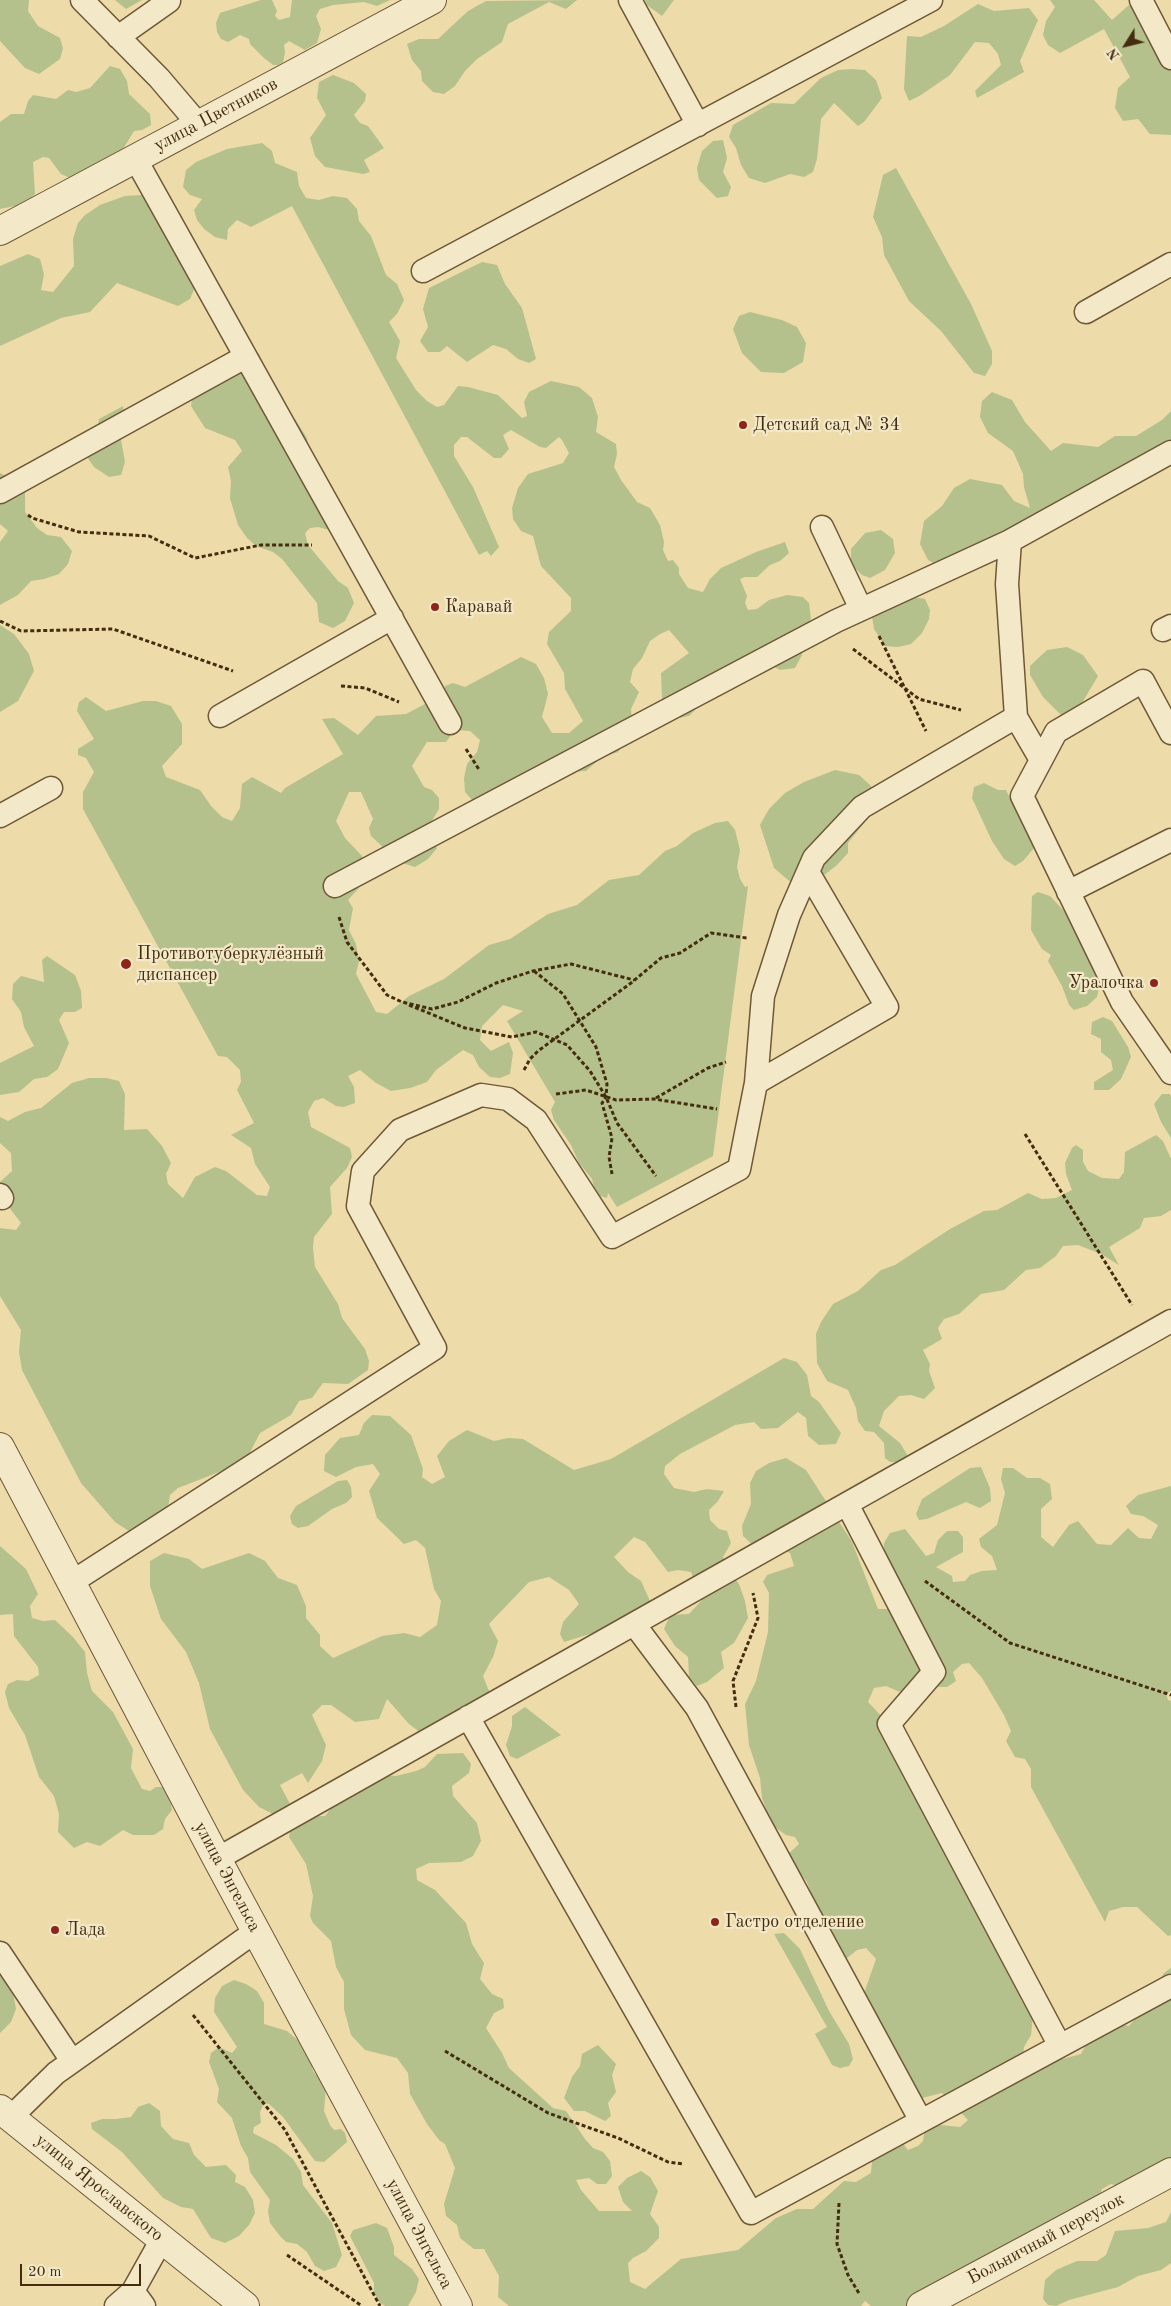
<!DOCTYPE html>
<html>
<head>
<meta charset="utf-8">
<style>
  body { margin:0 }
  #map { position:relative; width:1171px; height:2306px; overflow:hidden; background:#eddbaa; font-family:"Old Standard TT",serif }
  canvas { display:block }
  .north { position:absolute; left:1101px; top:20px; width:50px; height:50px; -webkit-text-stroke:4px #f3e8c8; paint-order:stroke; rotate:234deg; font-size:14px; font-weight:700; line-height:20px; text-align:center; color:#442d0f }
  .north::after { content:''; display:block; margin:auto; width:18px; height:22px; background:#442d0f; clip-path:polygon(50% 0,100% 100%,50% 72%,0 100%) }
  .scale { position:absolute; left:20px; top:2264px; width:121px; height:22px; box-sizing:border-box; border:2px solid #442d0f; border-top:0; padding-left:6px; font-size:15px; line-height:18px; white-space:nowrap; color:#442d0f; -webkit-text-stroke:4px #f3e8c8; paint-order:stroke }
</style>
</head>
<body>
<div id="map">
<canvas width="1171" height="2306"></canvas>
<div class="north">N</div>
<div class="scale">20 m</div>
</div>
<script>
const ctx = document.querySelector('canvas').getContext('2d');
ctx.lineJoin = 'round';
function fill(path, color) { ctx.fillStyle = color; ctx.fill(path, 'evenodd'); }
const poly = rows => new Path2D(rows.map(r => 'M' + r).join(''));
function strokePath(path, color, width, dash) { ctx.strokeStyle = color; ctx.lineWidth = width; ctx.lineCap = dash ? 'butt' : 'round'; ctx.setLineDash(dash || []); ctx.stroke(path); }
function write(font, color, halo, rows, align = 'center') {
  ctx.font = font + ' "Old Standard TT",serif'; ctx.lineWidth = 4.5; ctx.setLineDash([]); ctx.textBaseline = 'middle'; ctx.strokeStyle = halo; ctx.fillStyle = color; for (const [text, x, y, turn = 0] of rows) {
    ctx.save(); ctx.translate(x, y); ctx.rotate((+turn || 0) * Math.PI / 180); ctx.textAlign = isNaN(turn) ? turn : align; if (halo) ctx.strokeText(text, 0, 0); ctx.fillText(text, 0, 0); ctx.restore();
  }
}
fill(poly([
  [0,0,29,0,28,11,38,26,60,38,63,48,60,59,39,74,25,68,0,41],
  [115,0,142,0,126,9],
  [261,0,272,0,277,11,275,16,279,20,290,17,292,0,390,0,377,6,364,2,333,5,320,9,316,16,321,29,317,43,305,50,289,41,284,45,285,53,283,62,278,65,273,65,264,58,250,44,249,39,240,35,228,42,221,39,217,32,216,23,220,13],
  [577,0,566,9,549,2,508,24,502,42,477,59,465,71,455,86,444,94,433,92,422,81,421,71,412,60,407,44,419,39,438,39,468,11,486,1],
  [645,0,674,0,662,16,647,5],
  [1050,0,1094,0,1112,20,1129,5,1138,11,1171,48,1171,135,1150,134,1138,119,1123,121,1115,108,1118,88,1130,77,1104,29,1060,53,1048,45,1043,35,1046,21,1055,7],
  [978,4,994,11,1029,8,1038,20,1020,61,1024,72,977,98,975,91,1001,65,998,54,989,43,975,42,950,75,921,95,909,101,904,89,907,36,921,37,944,26],
  [110,66,120,69,127,81,129,94,150,114,151,125,142,130,134,131,117,159,70,178,61,174,49,158,43,157,33,162,35,194,25,204,0,209,0,122,11,114,24,114,28,101,33,95,56,99,68,90,76,92,90,88],
  [852,69,865,70,876,80,882,98,864,122,858,126,834,103,821,119,817,159,813,172,804,177,790,174,765,183,749,178,741,165,736,148,729,137,733,125,771,103,794,104,821,78,838,70],
  [333,75,354,83,366,94,365,101,354,115,360,123,368,126,384,148,364,160,370,172,363,174,325,167,315,156,310,138,326,115,317,98,319,82],
  [723,140,727,158,723,172,731,187,728,196,717,198,699,180,697,168,702,151,713,141],
  [262,143,272,151,275,163,297,172,299,186,306,198,319,200,333,196,347,198,357,209,359,221,371,236,386,275,397,284,404,300,397,314,389,322,400,341,396,358,416,390,427,401,437,407,444,405,458,386,468,387,498,395,522,418,527,416,524,402,529,392,551,381,579,387,592,398,598,417,596,432,616,444,617,454,614,467,621,480,637,502,650,508,660,525,664,542,663,550,668,561,673,560,679,568,679,574,688,588,703,592,710,579,721,568,756,552,785,542,789,553,780,561,770,565,757,577,745,577,740,579,747,596,745,603,748,610,757,609,769,600,787,595,803,597,809,603,811,619,804,627,801,639,802,655,795,668,780,670,762,660,704,695,699,706,689,716,679,718,673,717,662,700,661,673,689,653,669,630,660,634,650,641,642,658,633,669,630,682,639,692,631,709,632,719,627,739,618,752,602,757,586,771,570,772,511,802,501,812,480,809,465,792,464,778,467,764,477,752,480,740,470,731,455,730,446,742,427,742,412,766,424,787,432,790,439,798,439,809,428,827,437,848,428,859,415,867,399,862,371,836,369,828,373,819,361,792,349,792,336,821,345,838,362,856,364,866,359,888,348,900,353,908,349,930,356,944,359,961,356,974,376,1012,387,1014,409,996,444,979,489,945,510,939,548,914,577,905,609,880,639,875,665,851,677,846,693,833,715,823,728,821,735,830,740,850,737,867,740,879,745,887,748,886,713,1156,617,1207,608,1193,607,1198,600,1196,594,1187,592,1179,579,1163,571,1145,554,1120,551,1110,555,1102,507,1021,523,1011,503,1005,482,1026,480,1040,491,1051,509,1042,513,1053,510,1074,500,1078,490,1077,479,1067,473,1055,463,1050,436,1070,427,1082,410,1088,391,1091,376,1083,360,1070,348,1076,354,1087,355,1103,344,1107,336,1106,323,1098,314,1101,308,1112,311,1127,350,1148,352,1157,347,1168,330,1187,332,1214,314,1237,313,1248,315,1267,338,1304,342,1318,365,1349,369,1361,368,1370,348,1384,323,1383,312,1398,299,1401,291,1415,260,1433,245,1462,178,1488,170,1495,168,1508,135,1535,115,1522,81,1483,22,1370,19,1352,21,1330,0,1296,0,1228,16,1230,21,1223,2,1198,0,1182,12,1171,11,1153,0,1143,0,1117,8,1121,25,1112,41,1108,72,1083,89,1078,106,1078,119,1081,125,1094,124,1130,147,1129,162,1146,171,1163,166,1174,168,1184,183,1198,195,1177,215,1167,226,1171,257,1195,267,1196,270,1187,255,1164,251,1148,231,1135,254,1123,237,1090,241,1082,240,1070,227,1057,218,1056,83,809,83,792,94,772,86,758,78,755,78,749,94,739,77,711,79,702,86,697,106,711,143,701,156,701,171,706,182,724,182,744,162,766,166,777,200,790,211,806,222,817,232,821,240,808,242,784,252,777,281,793,285,788,343,754,322,719,334,718,358,735,376,716,406,714,425,704,438,702,445,686,453,683,465,687,521,657,536,664,544,678,548,694,542,717,552,733,569,733,583,721,565,689,564,673,547,644,549,632,571,611,571,598,541,566,533,536,521,531,513,519,512,508,518,488,528,474,563,463,569,453,562,440,559,437,546,448,540,447,511,430,503,435,509,449,501,458,494,458,467,437,461,437,454,445,454,456,473,487,499,547,491,556,487,551,479,555,292,206,251,227,237,220,228,229,227,240,215,237,204,229,197,220,194,210,202,199,190,195,183,187,186,170,196,162,227,149],
  [896,168,971,304,992,351,992,364,985,376,974,373,941,331,909,301,884,255,882,237,873,217,883,175],
  [142,195,156,196,195,287,190,299,178,306,117,283,90,312,61,318,0,346,0,266,28,254,40,259,44,274,41,290,53,292,74,266,73,239,78,223,85,215,100,205,125,196],
  [482,262,497,265,505,284,522,308,536,359,529,363,518,359,506,349,493,345,467,362,447,346,440,352,428,352,420,341,428,327,423,309,429,288],
  [750,312,782,320,797,327,806,343,803,362,784,373,761,372,742,353,733,329,739,316],
  [238,344,247,344,259,354,263,363,264,391,286,413,295,419,307,438,311,463,333,531,318,527,310,528,305,533,308,545,338,581,348,588,354,603,345,621,333,628,319,622,317,603,282,559,273,552,256,546,247,538,238,525,230,498,231,481,228,467,242,451,235,440,205,428,191,406,194,385,205,371],
  [992,392,1012,400,1025,422,1051,451,1063,443,1098,447,1115,436,1136,436,1162,420,1171,411,1171,457,937,565,928,560,920,544,924,521,942,506,954,488,970,479,1002,485,1014,501,1030,508,1024,487,1023,474,1013,451,988,433,980,417,982,401],
  [123,406,125,423,120,434,125,462,121,475,109,477,94,467,87,457,96,439,99,419],
  [0,473,19,482,25,492,25,512,37,528,47,535,61,537,72,551,68,564,59,574,44,579,31,581,18,595,0,605,0,542,8,531,0,524],
  [881,530,893,539,895,553,885,570,870,578,862,575,851,564,851,549,865,533],
  [914,597,925,599,930,610,929,619,922,633,911,644,898,647,885,646,874,629,872,617,878,610],
  [0,625,14,634,29,654,34,671,18,701,0,712],
  [1067,647,1083,655,1098,676,1082,703,1071,716,1061,715,1043,697,1030,675,1030,666,1047,650],
  [835,770,859,775,871,786,876,799,872,813,848,843,848,853,837,865,814,883,794,885,774,868,760,825,769,809,785,793,804,782],
  [984,783,998,790,1006,790,1034,848,1023,861,1015,866,1004,859,992,841,972,798,974,787],
  [1038,892,1050,896,1065,912,1100,984,1097,997,1087,1006,1074,1010,1069,1005,1062,986,1048,961,1051,955,1042,949,1031,930,1032,896],
  [47,956,75,975,81,991,82,1008,75,1012,64,1012,59,1020,69,1043,58,1069,47,1077,34,1079,19,1092,0,1095,0,1063,34,1046,24,1027,21,1012,12,999,13,984,21,976,44,982,42,960],
  [1103,1017,1112,1021,1128,1047,1131,1057,1121,1079,1109,1090,1094,1090,1094,1082,1113,1070,1111,1060,1101,1052,1101,1039,1091,1034,1092,1022],
  [1162,1094,1170,1094,1171,1097,1171,1138,1161,1122,1154,1104],
  [1156,1135,1163,1141,1171,1159,1171,1210,1161,1216,1144,1218,1140,1228,1109,1247,1119,1265,1101,1254,1078,1245,1063,1246,1056,1256,1040,1268,1026,1270,1004,1290,981,1294,959,1314,944,1319,938,1328,942,1339,923,1350,930,1364,929,1371,935,1388,924,1399,911,1395,899,1396,884,1411,879,1426,900,1443,908,1456,897,1462,890,1462,885,1458,884,1443,874,1432,865,1431,858,1421,856,1408,848,1390,827,1381,817,1363,816,1334,821,1322,833,1304,858,1291,881,1270,895,1265,950,1229,984,1211,997,1210,1028,1193,1042,1199,1056,1198,1072,1190,1066,1174,1065,1163,1072,1148,1076,1145,1083,1150,1083,1162,1088,1171,1102,1178,1119,1179,1124,1172,1125,1152],
  [784,1358,797,1362,807,1375,811,1396,819,1402,841,1433,836,1444,819,1445,808,1436,806,1418,798,1412,778,1428,761,1429,754,1422,735,1425,680,1454,665,1466,664,1474,674,1488,694,1492,707,1489,724,1491,718,1501,709,1510,710,1520,719,1529,727,1531,731,1543,723,1557,729,1571,739,1584,745,1601,748,1618,734,1643,721,1652,724,1668,707,1682,697,1686,689,1677,688,1657,675,1646,664,1629,670,1615,689,1614,702,1600,691,1572,678,1570,668,1572,645,1542,634,1537,614,1557,628,1572,641,1581,650,1601,636,1615,616,1626,564,1642,560,1634,563,1622,579,1604,569,1590,549,1577,529,1582,489,1624,498,1641,493,1657,483,1676,491,1696,421,1733,409,1724,387,1699,379,1719,355,1722,331,1705,322,1705,312,1715,326,1745,322,1761,308,1783,302,1773,280,1785,289,1802,293,1817,325,1816,336,1802,384,1775,396,1776,416,1771,425,1767,437,1754,463,1753,471,1764,469,1773,452,1786,453,1796,477,1823,481,1841,473,1856,461,1862,429,1863,416,1869,417,1880,435,1890,466,1923,472,1944,484,1963,480,1979,492,1994,503,1999,504,2008,494,2013,486,2028,502,2053,509,2068,553,2108,566,2111,585,2139,593,2148,603,2152,610,2161,612,2176,606,2184,597,2184,589,2178,576,2180,581,2190,599,2211,632,2211,623,2202,618,2187,627,2178,641,2171,650,2177,658,2191,650,2214,659,2227,659,2238,646,2251,633,2258,628,2263,630,2282,645,2289,681,2259,738,2250,776,2218,797,2209,813,2209,844,2181,856,2182,871,2173,872,2161,901,2141,908,2150,918,2146,923,2141,925,2128,941,2125,960,2127,968,2120,942,2093,918,2099,863,1996,876,1959,866,1948,857,1950,846,1959,837,1952,827,1934,823,1915,814,1902,807,1882,786,1856,799,1844,795,1837,786,1835,772,1825,762,1798,760,1778,749,1745,745,1704,756,1681,768,1632,769,1593,763,1582,767,1575,794,1566,790,1553,773,1546,753,1545,743,1536,742,1526,751,1504,750,1483,756,1471,769,1463,786,1458,806,1470,852,1542,878,1609,890,1609,883,1560,884,1543,890,1533,905,1529,926,1556,934,1553,938,1540,947,1531,958,1531,963,1537,963,1552,936,1567,952,1576,953,1582,965,1581,970,1575,982,1571,997,1570,992,1556,981,1547,979,1539,997,1525,1005,1493,1001,1479,1003,1468,1013,1468,1027,1478,1040,1478,1050,1484,1052,1499,1041,1509,1041,1537,1053,1547,1069,1525,1078,1521,1097,1544,1111,1545,1128,1528,1139,1538,1151,1539,1158,1525,1143,1516,1131,1514,1126,1506,1138,1495,1171,1486,1171,1691,1166,1694,1168,1700,1171,1701,1171,1935,1168,1936,1137,1907,1123,1907,1109,1911,1105,1922,1031,1787,1031,1769,1025,1759,1015,1757,1006,1741,1011,1731,1004,1715,982,1678,969,1663,962,1664,953,1672,956,1681,947,1687,911,1686,900,1692,886,1686,874,1688,868,1702,889,1724,945,1829,941,1847,1028,1984,1021,2000,1033,2016,1031,2035,1024,2047,1022,2067,1027,2074,1036,2073,1055,2061,1081,2054,1088,2041,1106,2022,1129,2026,1139,2014,1164,1973,1171,1968,1171,2158,1135,2174,1132,2181,1123,2187,1111,2184,1102,2189,1099,2197,921,2306,871,2306,865,2301,861,2306,509,2306,498,2297,499,2276,484,2249,474,2249,460,2238,457,2225,446,2216,444,2204,455,2168,445,2144,439,2140,427,2124,410,2094,408,2073,397,2058,365,2050,351,2035,344,2009,344,1982,336,1967,331,1941,313,1923,310,1916,313,1896,306,1864,289,1837,292,1817,279,1817,259,1807,243,1790,210,1729,199,1683,186,1652,161,1619,150,1586,150,1561,164,1553,189,1559,202,1569,249,1553,265,1561,278,1578,297,1585,306,1606,306,1618,320,1635,320,1646,333,1658,382,1636,404,1633,420,1637,437,1625,441,1601,434,1589,425,1548,416,1540,404,1544,377,1518,369,1491,380,1474,373,1464,356,1467,336,1477,324,1471,325,1455,340,1438,359,1435,364,1423,372,1415,390,1416,411,1435,423,1469,422,1477,432,1484,445,1477,437,1456,449,1441,467,1430,494,1441,508,1438,523,1439,574,1470,611,1459],
  [981,1467,990,1488,991,1501,980,1508,966,1502,927,1519,919,1520,916,1514,922,1499,970,1468],
  [347,1480,351,1487,352,1497,346,1503,332,1509,308,1526,298,1528,292,1524,290,1516,296,1506,338,1481],
  [0,1546,26,1569,38,1594,30,1606,32,1618,43,1621,55,1620,73,1637,85,1652,87,1673,92,1691,113,1712,133,1749,131,1768,142,1789,150,1791,156,1787,164,1787,169,1792,172,1810,165,1819,163,1829,154,1835,133,1835,123,1830,100,1846,87,1842,74,1848,58,1832,59,1814,54,1796,39,1777,25,1735,9,1708,5,1692,8,1684,17,1680,28,1681,39,1675,38,1667,14,1636,13,1614,0,1615],
  [525,1707,561,1735,517,1759,510,1756,506,1745,512,1726,512,1716],
  [784,1933,800,1949,829,2011,849,2044,853,2059,849,2066,840,2068,832,2065,815,2034,827,2027,774,1934],
  [0,1970,13,1993,16,2009,11,2022,0,2033],
  [234,1980,246,1984,257,1991,264,2003,264,2024,287,2031,300,2042,311,2062,313,2071,326,2087,324,2111,330,2125,334,2130,341,2129,345,2133,347,2142,324,2162,315,2161,283,2117,269,2104,264,2103,260,2112,261,2123,254,2127,253,2133,276,2145,293,2159,301,2172,303,2185,332,2223,342,2255,336,2267,324,2271,315,2266,307,2252,297,2244,286,2242,280,2236,270,2223,268,2211,270,2200,250,2172,248,2158,241,2146,232,2118,217,2102,219,2089,209,2062,211,2053,219,2047,232,2053,237,2047,214,2012,215,1998,222,1986],
  [598,2045,616,2064,612,2075,616,2092,608,2103,611,2116,605,2121,585,2111,574,2111,564,2098,572,2077,580,2066,582,2054],
  [149,2103,160,2111,161,2126,173,2139,189,2143,194,2155,206,2167,226,2165,236,2175,235,2182,245,2187,253,2200,255,2213,249,2225,239,2236,225,2243,211,2238,193,2209,181,2207,163,2198,122,2152,92,2129,91,2123,102,2119,116,2119,131,2117,138,2107],
  [1171,2212,1171,2263,1161,2270,1138,2276,1118,2287,1069,2300,1056,2306,1048,2305,1043,2299,1045,2280,1056,2270,1077,2261,1097,2261,1106,2255,1115,2231,1148,2228,1166,2222],
  [376,2223,387,2228,394,2247,394,2255,412,2269,419,2279,416,2292,408,2306,385,2306,379,2302,374,2292,374,2283,350,2236,353,2230]
]), '#b4c18c');
const service = poly([
  [82,0,159,78,199,125],
  [630,0,698,125],
  [1141,0,1171,58],
  [118,37,169,1],
  [135,158,450,723],
  [423,271,931,0],
  [1086,312,1171,264],
  [0,492,245,357],
  [822,527,861,609],
  [1163,630,1171,626],
  [220,716,392,618],
  [1016,717,1041,760],
  [1171,733,1143,681,1056,732,1022,796,1122,1002,1171,1073],
  [0,816,51,788],
  [335,886,836,621,1010,541],
  [1068,892,1171,840],
  [756,1083,887,1007,808,872],
  [0,1195,2,1198],
  [847,1504,934,1672,889,1724,1060,2046],
  [72,1582,435,1348,358,1206,363,1171,400,1130,481,1095,508,1099,536,1120,612,1237,739,1169,756,1083,763,996,789,915,814,858,862,807,1016,717,1007,584,1010,541,1171,452],
  [634,1624,697,1708,921,2121],
  [468,1717,751,2213,1171,1986],
  [217,1859,1171,1321],
  [0,1953,72,2061],
  [11,2117,56,2073,256,1931],
  [116,2306,133,2291],
  [144,2306,133,2291,162,2239]
]);
const minor = poly([
  [921,2306,1171,2172]
]);
const tertiary = poly([
  [0,231,432,0],
  [0,1447,217,1859,458,2306],
  [0,2109,245,2306]
]);
strokePath(service, '#6e5836', 25);
strokePath(minor, '#6e5836', 30);
strokePath(tertiary, '#6e5836', 30);
strokePath(poly([
  [28,515,32,518,79,532,149,536,195,558,261,545,312,545],
  [0,621,21,631,113,629,233,671],
  [879,636,926,731],
  [853,649,919,699,961,710],
  [341,686,365,688,399,702],
  [466,749,480,771],
  [339,917,347,942,387,995,402,1002,432,1009,458,1002,496,983,533,971,571,964,634,980],
  [534,971,563,994,596,1047,607,1084,606,1097,602,1103,612,1138,609,1157,612,1174],
  [409,1005,465,1028,512,1037,536,1032,567,1045,590,1071,606,1097,617,1123,656,1176],
  [524,1070,530,1059,538,1051,631,983,661,958,680,953,711,933,747,938],
  [556,1094,586,1090,616,1100,654,1099,717,1109],
  [656,1098,708,1068,726,1062],
  [1025,1134,1132,1305],
  [925,1581,1010,1643,1171,1695],
  [736,1707,733,1681,758,1618,753,1593],
  [193,2015,285,2130,380,2306],
  [445,2051,548,2113,618,2138,668,2162,684,2164],
  [839,2203,837,2244,848,2275,860,2295],
  [287,2255,362,2306]
]), '#442d0f', 3, [4, 2.5]);
strokePath(service, '#f3e8c8', 22);
strokePath(minor, '#f3e8c8', 28);
strokePath(tertiary, '#f3e8c8', 28);
for (const [x, y, r, color] of [
  [743,425,5,"#8f2418"],
  [435,607,5,"#8f2418"],
  [126,964,6,"#8f2418"],
  [1154,983,5,"#8f2418"],
  [715,1922,5,"#8f2418"],
  [55,1930,5,"#8f2418"]
]) { const dot = new Path2D(); dot.arc(x, y, r, 0, 2 * Math.PI); ctx.fillStyle = color; ctx.fill(dot); strokePath(dot, '#f3e8c8', 2); }
write('18px', '#442d0f', '#f3e8c8', [
  ["улица Цветников",216,115,-28],
  ["улица Энгельса",227,1877,62],
  ["улица Ярославского",99,2188,39],
  ["улица Энгельса",419,2234,62],
  ["Больничный переулок",1046,2239,-28]
]);
write('18px', '#442d0f', '#f3e8c8', [
  ["Детский сад № 34",753,425],
  ["Каравай",445,607],
  ["Противотуберкулёзный",137,954],
  ["диспансер",137,975],
  ["Уралочка",1144,983,"right"],
  ["Гастро отделение",725,1922],
  ["Лада",65,1930]
], 'left');
</script>
</body>
</html>
